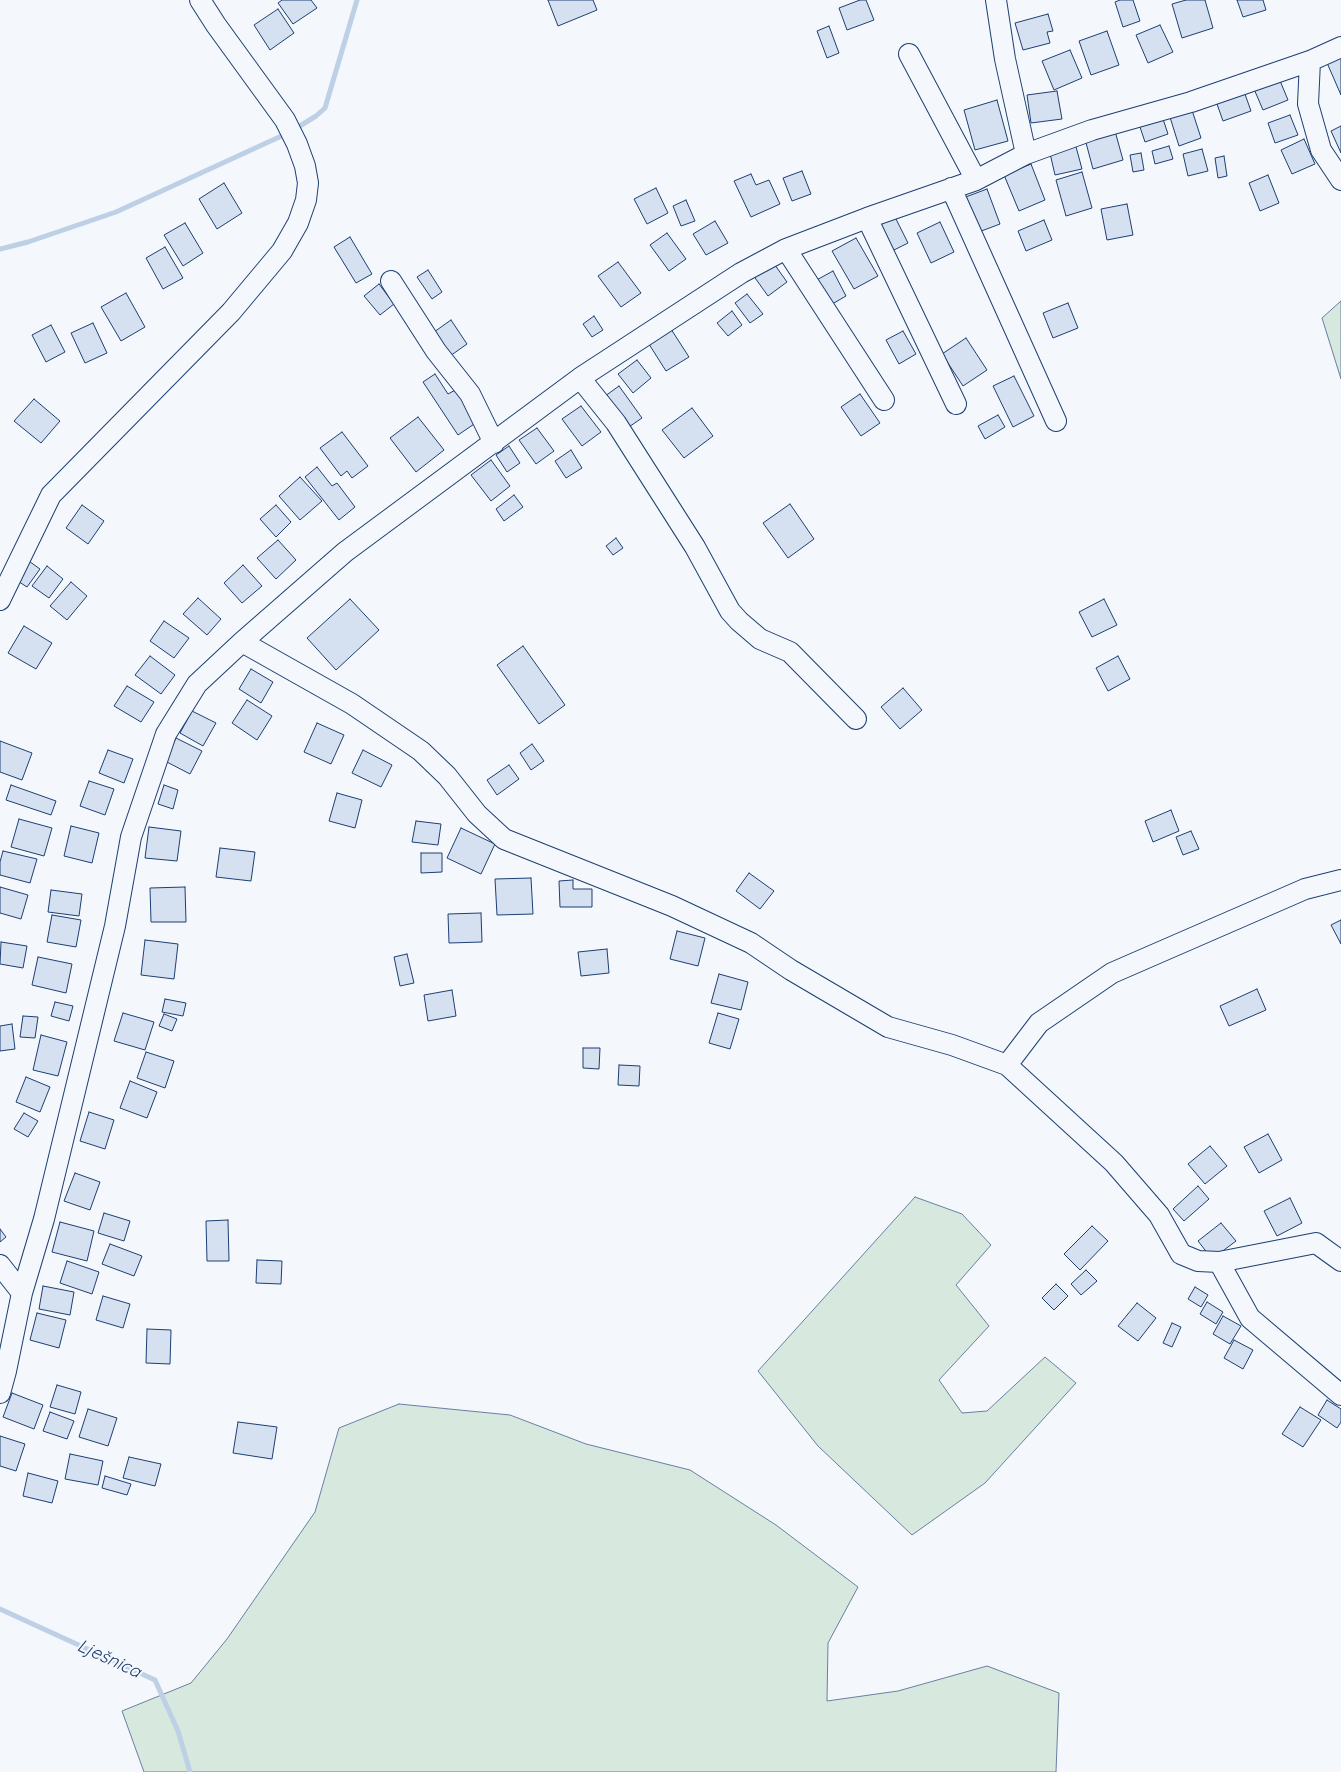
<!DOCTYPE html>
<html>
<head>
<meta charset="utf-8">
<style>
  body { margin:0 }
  canvas { display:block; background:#f4f7fb }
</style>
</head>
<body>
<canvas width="1341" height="1772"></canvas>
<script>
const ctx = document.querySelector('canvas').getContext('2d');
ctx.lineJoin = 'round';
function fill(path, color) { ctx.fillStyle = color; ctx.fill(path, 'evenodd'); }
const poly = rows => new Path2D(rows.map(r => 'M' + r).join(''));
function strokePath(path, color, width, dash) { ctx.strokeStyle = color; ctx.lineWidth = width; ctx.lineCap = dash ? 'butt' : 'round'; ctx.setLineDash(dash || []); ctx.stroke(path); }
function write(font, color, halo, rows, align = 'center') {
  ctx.font = font + ' Quicksand,sans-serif'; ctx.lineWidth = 4; ctx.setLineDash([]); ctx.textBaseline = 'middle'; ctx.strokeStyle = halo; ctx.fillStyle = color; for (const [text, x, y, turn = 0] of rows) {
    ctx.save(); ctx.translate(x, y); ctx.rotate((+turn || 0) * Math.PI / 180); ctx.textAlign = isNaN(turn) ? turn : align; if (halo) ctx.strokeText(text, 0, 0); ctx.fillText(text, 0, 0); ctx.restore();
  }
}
const green = poly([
  [1341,301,1341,379,1322,318,1341,301],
  [915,1197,962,1214,991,1245,956,1285,989,1326,939,1380,962,1413,987,1411,1045,1357,1076,1383,985,1483,912,1535,818,1446,758,1371,915,1197],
  [399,1404,510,1415,586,1444,690,1470,776,1525,858,1587,828,1643,827,1701,898,1691,987,1666,1059,1693,1056,1772,144,1772,122,1711,191,1683,227,1639,315,1512,339,1428,399,1404]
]);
fill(green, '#d7e8df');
strokePath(green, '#687fa3', 1);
strokePath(poly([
  [295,129,316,116,325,108,357,0],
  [0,249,28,242,116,212,288,133],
  [0,1609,155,1680,178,1731,190,1772]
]), '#bed0e5', 5);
const building = poly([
  [282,0,311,0,317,8,293,24,278,3,282,0],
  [548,0,593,0,597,10,558,26,548,0],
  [860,0,866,0,874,20,847,30,839,8,860,0],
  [1120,0,1133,0,1140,21,1123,27,1115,2,1120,0],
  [1186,0,1205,0,1213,28,1182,38,1172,4,1186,0],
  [1237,0,1263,0,1266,10,1243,17,1237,0],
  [278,9,294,33,270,50,254,25,278,9],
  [1048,14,1053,31,1047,32,1050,43,1023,50,1015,23,1048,14],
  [1160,25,1173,52,1148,63,1136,35,1160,25],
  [829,26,839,53,827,58,817,31,829,26],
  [1107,31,1119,65,1091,75,1079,41,1107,31],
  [1341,48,1341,95,1324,56,1341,48],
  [1070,50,1082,78,1054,90,1042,61,1070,50],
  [1276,71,1288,100,1263,110,1251,82,1276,71],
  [1240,80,1251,111,1223,121,1212,90,1240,80],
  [1057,91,1062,119,1031,123,1027,95,1057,91],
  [997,100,1008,141,975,150,964,110,997,100],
  [1158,104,1168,134,1145,142,1135,112,1158,104],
  [1191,107,1201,138,1179,146,1169,114,1191,107],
  [1290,115,1298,135,1275,143,1268,123,1290,115],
  [1341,126,1341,153,1331,131,1341,126],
  [1115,131,1123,160,1093,169,1085,139,1115,131],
  [1304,139,1315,164,1292,174,1281,150,1304,139],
  [1075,143,1082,169,1055,175,1049,149,1075,143],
  [1169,146,1173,159,1155,164,1152,151,1169,146],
  [1202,149,1208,171,1188,176,1183,154,1202,149],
  [1141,153,1144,170,1133,172,1130,155,1141,153],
  [1224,156,1227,176,1218,178,1215,158,1224,156],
  [1031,164,1045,200,1019,211,1004,175,1031,164],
  [802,171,811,194,792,201,783,178,802,171],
  [1082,172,1092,208,1066,216,1056,180,1082,172],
  [751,174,756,185,769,180,780,204,751,217,734,181,751,174],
  [1268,175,1279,203,1260,211,1249,183,1268,175],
  [224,183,242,213,217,229,199,199,224,183],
  [656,188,668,213,647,224,634,199,656,188],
  [987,189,1000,224,976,233,963,198,987,189],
  [686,200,695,221,681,226,673,206,686,200],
  [1127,204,1133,235,1107,240,1101,209,1127,204],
  [894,215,908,243,886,254,872,226,894,215],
  [1044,220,1052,240,1026,251,1018,231,1044,220],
  [715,221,728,243,706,255,693,234,715,221],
  [940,222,954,252,931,263,917,233,940,222],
  [185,223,203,253,183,266,164,235,185,223],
  [667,233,686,259,669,271,650,245,667,233],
  [350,237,372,274,356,283,334,247,350,237],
  [856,238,878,276,854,289,832,251,856,238],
  [165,247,183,278,163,289,146,258,165,247],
  [772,261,787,282,768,296,753,275,772,261],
  [618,262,641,293,621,307,598,276,618,262],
  [428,270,442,292,432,299,417,277,428,270],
  [833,271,846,296,827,307,813,282,833,271],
  [379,284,394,304,380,315,364,296,379,284],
  [126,293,145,327,121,341,101,307,126,293],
  [747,294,763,314,750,323,735,303,747,294],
  [1068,303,1078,328,1053,338,1043,313,1068,303],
  [732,311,742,325,728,336,717,323,732,311],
  [594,316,603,330,592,337,583,324,594,316],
  [451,320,467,344,450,356,434,332,451,320],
  [93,323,107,353,85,363,71,333,93,323],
  [51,325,65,352,46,362,32,335,51,325],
  [669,326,689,357,666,371,647,341,669,326],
  [903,331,916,354,899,364,886,340,903,331],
  [966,338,987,370,963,386,942,354,966,338],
  [637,360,651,378,633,393,618,374,637,360],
  [435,374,448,394,459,388,480,420,458,435,423,382,435,374],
  [1014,376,1034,416,1013,427,993,386,1014,376],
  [619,386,642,418,623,431,601,399,619,386],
  [860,394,880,423,861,436,841,407,860,394],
  [34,399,60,421,41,443,14,421,34,399],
  [581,406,601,432,582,446,562,419,581,406],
  [692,408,713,436,684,458,662,430,692,408],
  [998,415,1005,427,985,439,978,426,998,415],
  [418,417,444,450,416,472,390,438,418,417],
  [537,428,554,451,536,464,519,440,537,428],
  [342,432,368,466,352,478,347,471,341,476,320,448,342,432],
  [509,446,520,463,507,472,496,455,509,446],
  [571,450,582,468,566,478,555,461,571,450],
  [491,460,510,486,491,501,471,475,491,460],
  [317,467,332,486,337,483,355,507,339,520,305,477,317,467],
  [300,477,322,501,300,520,279,496,300,477],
  [514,495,523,507,504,521,496,509,514,495],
  [790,504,814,539,788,558,763,523,790,504],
  [82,505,104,521,88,544,66,528,82,505],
  [276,505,291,522,276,537,260,519,276,505],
  [616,538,623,548,613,555,606,546,616,538],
  [278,540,296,560,276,579,257,558,278,540],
  [26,559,40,569,27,587,13,578,26,559],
  [243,565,262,586,242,603,224,583,243,565],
  [47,566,63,579,49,598,32,586,47,566],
  [71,582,87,596,67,620,50,606,71,582],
  [198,598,221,619,207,635,183,614,198,598],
  [350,599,379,630,336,670,307,638,350,599],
  [1104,599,1117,625,1092,637,1079,612,1104,599],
  [164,621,189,638,174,658,150,641,164,621],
  [24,626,52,643,36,669,8,653,24,626],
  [523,646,565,705,539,724,497,665,523,646],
  [150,656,175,675,161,694,135,675,150,656],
  [1118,656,1130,679,1108,691,1096,668,1118,656],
  [251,669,273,682,261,703,239,689,251,669],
  [127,686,154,702,141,722,114,706,127,686],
  [903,688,922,710,900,729,881,707,903,688],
  [247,700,272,716,257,740,232,723,247,700],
  [192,711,216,723,203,746,180,733,192,711],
  [317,723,344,735,331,764,304,752,317,723],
  [176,738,202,751,190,774,165,761,176,738],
  [0,741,32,753,22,780,0,772,0,741],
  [532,744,544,761,531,770,520,753,532,744],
  [108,750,133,759,124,783,99,773,108,750],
  [363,750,392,765,381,787,352,773,363,750],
  [509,765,519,779,497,795,487,780,509,765],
  [89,781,114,789,105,815,80,806,89,781],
  [11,785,56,801,51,815,6,800,11,785],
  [164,785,178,790,173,809,158,804,164,785],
  [337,793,362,800,355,828,329,821,337,793],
  [1171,810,1179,831,1153,842,1145,821,1171,810],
  [19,819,52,828,44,856,11,847,19,819],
  [416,821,441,824,438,845,412,842,416,821],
  [71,826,99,833,92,863,64,856,71,826],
  [149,827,181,831,177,861,145,858,149,827],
  [461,828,495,844,481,874,447,858,461,828],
  [1191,831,1199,849,1183,855,1176,837,1191,831],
  [220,848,255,852,251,881,216,877,220,848],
  [3,851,37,859,30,883,0,875,0,862,3,851],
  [421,853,442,853,442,872,421,873,421,853],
  [749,873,774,891,760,909,736,891,749,873],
  [531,878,533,914,497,915,495,879,531,878],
  [573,880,573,889,592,889,592,907,560,907,559,881,573,880],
  [0,887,28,895,21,919,0,913,0,887],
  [185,887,186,922,151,922,150,888,185,887],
  [51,890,82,894,79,916,48,912,51,890],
  [481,913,482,942,449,943,448,914,481,913],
  [52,915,81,920,76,947,47,942,52,915],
  [1341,920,1341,944,1331,925,1341,920],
  [677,931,705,938,698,966,670,959,677,931],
  [145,940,178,944,174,979,141,975,145,940],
  [1,942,27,946,23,968,0,964,1,942],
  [607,949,609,973,581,976,578,952,607,949],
  [407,954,414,983,400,986,394,957,407,954],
  [38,957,72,964,66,993,32,985,38,957],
  [719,974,748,982,741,1010,711,1003,719,974],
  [1257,989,1266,1010,1229,1026,1220,1006,1257,989],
  [452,990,456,1016,428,1021,424,995,452,990],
  [165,999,186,1003,183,1016,162,1012,165,999],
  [55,1002,73,1006,69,1021,51,1016,55,1002],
  [123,1013,154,1022,145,1050,114,1041,123,1013],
  [718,1013,739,1019,730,1049,709,1043,718,1013],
  [164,1014,177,1019,172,1031,159,1026,164,1014],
  [23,1016,38,1017,35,1038,20,1037,23,1016],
  [12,1024,15,1049,0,1051,0,1026,12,1024],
  [41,1035,67,1042,58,1076,33,1070,41,1035],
  [583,1048,600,1048,599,1069,583,1068,583,1048],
  [146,1052,174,1061,165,1088,137,1078,146,1052],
  [619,1065,640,1066,639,1086,618,1085,619,1065],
  [26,1077,50,1087,40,1112,16,1102,26,1077],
  [130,1081,157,1092,147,1118,120,1108,130,1081],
  [89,1112,114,1120,105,1149,80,1141,89,1112],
  [24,1113,38,1121,28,1137,14,1129,24,1113],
  [1268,1134,1282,1160,1259,1173,1244,1147,1268,1134],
  [1210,1146,1227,1166,1205,1184,1188,1164,1210,1146],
  [75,1173,100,1182,90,1210,64,1201,75,1173],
  [1198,1186,1209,1199,1184,1221,1173,1209,1198,1186],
  [1290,1198,1302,1223,1277,1236,1264,1211,1290,1198],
  [104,1213,130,1221,124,1241,98,1233,104,1213],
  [228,1220,229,1261,207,1261,206,1221,228,1220],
  [60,1222,94,1231,87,1261,52,1252,60,1222],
  [1221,1223,1236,1241,1212,1259,1198,1241,1221,1223],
  [1092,1226,1108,1241,1080,1270,1064,1254,1092,1226],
  [0,1229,6,1237,0,1242,0,1229],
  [110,1244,142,1256,134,1276,102,1264,110,1244],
  [257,1260,282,1261,281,1284,256,1283,257,1260],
  [67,1261,99,1272,92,1294,60,1283,67,1261],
  [1086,1270,1097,1281,1081,1295,1071,1284,1086,1270],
  [1056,1284,1068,1296,1054,1310,1042,1298,1056,1284],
  [43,1286,74,1292,70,1315,39,1309,43,1286],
  [1195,1287,1208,1295,1201,1307,1188,1299,1195,1287],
  [103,1296,130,1304,123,1328,96,1320,103,1296],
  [1207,1302,1223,1312,1216,1324,1200,1314,1207,1302],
  [1137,1303,1156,1318,1138,1341,1118,1326,1137,1303],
  [37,1313,66,1320,59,1348,30,1340,37,1313],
  [1223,1316,1241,1326,1230,1344,1213,1334,1223,1316],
  [1172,1323,1181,1327,1172,1347,1163,1343,1172,1323],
  [147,1329,171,1330,170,1364,146,1363,147,1329],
  [1234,1340,1253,1350,1243,1369,1224,1358,1234,1340],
  [57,1385,81,1392,75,1414,50,1407,57,1385],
  [12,1393,43,1405,34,1429,3,1417,12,1393],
  [1327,1400,1341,1409,1341,1422,1337,1428,1318,1415,1327,1400],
  [1300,1407,1321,1420,1303,1447,1282,1434,1300,1407],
  [88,1409,117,1418,108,1446,79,1437,88,1409],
  [50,1412,74,1421,67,1439,43,1431,50,1412],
  [238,1422,277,1427,272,1459,233,1453,238,1422],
  [0,1436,25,1444,16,1471,0,1466,0,1436],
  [70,1454,103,1461,98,1485,65,1479,70,1454],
  [129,1457,161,1464,155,1486,123,1478,129,1457],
  [28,1473,58,1481,52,1503,23,1496,28,1473],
  [105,1476,131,1484,127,1495,102,1488,105,1476]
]);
fill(building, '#d5e0f0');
strokePath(building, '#1d3f73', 1);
const minor = poly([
  [996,0,1005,59,1026,154],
  [909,54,976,180],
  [1310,61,1308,104,1321,150,1341,180],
  [951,188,1056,421],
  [867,218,956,404],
  [786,249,884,400],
  [391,281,436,351,470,394,494,443],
  [580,378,616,423,695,547,730,611,739,621,760,639,790,652,856,719],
  [0,600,51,495,231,312,282,251,298,223,306,200,308,183,305,166,297,144,285,120,216,25,200,0],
  [242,642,352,704,421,751,447,776,477,814,504,839,672,906,751,943,791,970,888,1027,952,1045,1007,1065,1114,1163,1159,1215,1181,1254,1198,1261,1219,1262,1316,1243,1341,1261],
  [1007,1065,1039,1023,1112,973,1305,889,1341,880],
  [1219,1262,1250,1318,1341,1395],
  [0,1265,22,1293],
  [0,1393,6,1371,22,1293,44,1219,115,926,131,837,166,734,197,684,242,642,345,552,580,378,741,273,786,249,867,218,976,180,1026,154,1092,130,1191,102,1310,61,1341,47]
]);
strokePath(minor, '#1d3f73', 22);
strokePath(minor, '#f4f7fb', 20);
write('italic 18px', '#1d3f73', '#f4f7fb', [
  ["Lješnica",109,1659,25]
]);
</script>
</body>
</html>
